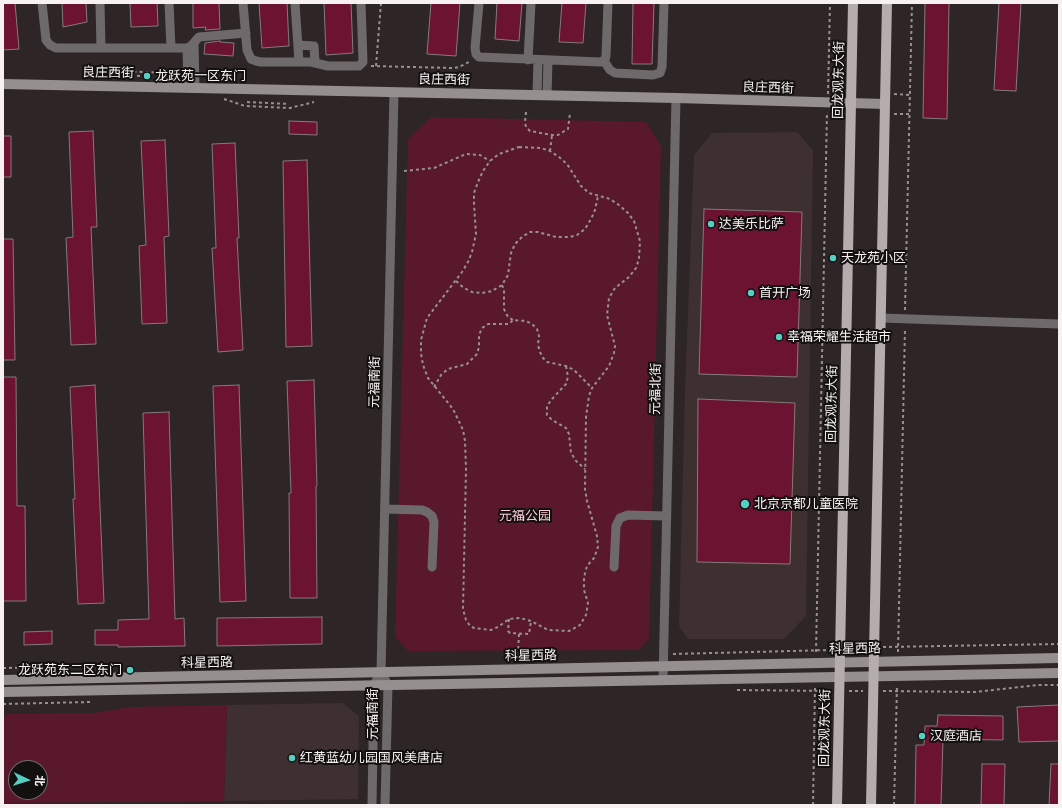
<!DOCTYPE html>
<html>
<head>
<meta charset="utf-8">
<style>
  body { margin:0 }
  #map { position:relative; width:1062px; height:808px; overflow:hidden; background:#2e2527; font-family:"Work Sans","Noto Sans SC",sans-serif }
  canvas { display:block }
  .frame { position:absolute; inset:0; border:4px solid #f7f1f2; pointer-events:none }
  .north { position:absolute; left:8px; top:760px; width:40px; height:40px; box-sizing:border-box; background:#131010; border:1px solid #6e6a6a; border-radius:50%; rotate:94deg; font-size:11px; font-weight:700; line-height:16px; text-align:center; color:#f7f1f2 }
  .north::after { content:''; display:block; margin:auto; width:14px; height:18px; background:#57cec2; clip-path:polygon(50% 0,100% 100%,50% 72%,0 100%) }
</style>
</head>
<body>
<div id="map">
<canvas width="1062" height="808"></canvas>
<div class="frame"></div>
<div class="north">北</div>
</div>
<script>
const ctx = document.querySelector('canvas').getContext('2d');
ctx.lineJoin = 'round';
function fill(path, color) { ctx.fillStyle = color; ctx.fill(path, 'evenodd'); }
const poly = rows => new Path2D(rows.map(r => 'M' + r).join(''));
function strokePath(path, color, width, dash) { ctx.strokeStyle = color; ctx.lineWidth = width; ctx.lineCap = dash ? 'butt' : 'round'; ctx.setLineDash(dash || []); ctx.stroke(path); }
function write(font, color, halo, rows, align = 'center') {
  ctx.font = font + ' "Work Sans","Noto Sans SC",sans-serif'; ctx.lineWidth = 4; ctx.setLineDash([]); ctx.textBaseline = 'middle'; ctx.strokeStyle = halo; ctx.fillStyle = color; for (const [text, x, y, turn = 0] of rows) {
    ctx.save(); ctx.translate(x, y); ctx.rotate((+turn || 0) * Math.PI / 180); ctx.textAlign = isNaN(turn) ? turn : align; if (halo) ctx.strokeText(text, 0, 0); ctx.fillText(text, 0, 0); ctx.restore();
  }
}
fill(poly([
  [797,132,813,150,806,616,784,639,688,639,679,626,685,391,694,155,712,133],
  [343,703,359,716,358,799,224,801,227,705]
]), '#3e2f31');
fill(poly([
  [431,117,646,122,661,146,649,639,639,650,408,651,395,637,408,139],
  [227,705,224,801,3,803,3,720,6,714,94,713,132,707],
  [16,768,40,768,40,792,16,792]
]), '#59182c');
const building = poly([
  [3,3,15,3,19,49,3,50,3,3],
  [62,3,86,3,87,22,63,27,62,3],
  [130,3,157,3,158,26,131,27,130,3],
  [193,3,219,3,220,29,205,30,206,27,193,28,193,3],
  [259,3,287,3,289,46,262,48,259,3],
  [324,3,351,3,353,53,326,55,324,3],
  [431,3,460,3,456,56,427,54,431,3],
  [497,3,522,3,519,41,495,39,497,3],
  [562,3,586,3,583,43,559,42,562,3],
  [633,3,654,3,652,64,632,64,633,3],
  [925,3,949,3,947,119,923,118,925,3],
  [999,3,1021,3,1016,91,994,90,999,3],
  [220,41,220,42,234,43,233,56,204,54,205,43,220,41],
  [289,121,317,122,317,135,289,134,289,121],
  [93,131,97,227,91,227,96,344,71,345,66,238,73,237,69,132,93,131],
  [3,136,11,136,11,177,3,177,3,136],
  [165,140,169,236,164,237,167,323,142,324,139,246,146,245,141,141,165,140],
  [235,143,239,238,237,238,243,350,218,352,212,248,216,248,212,144,235,143],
  [307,160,312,346,286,347,283,161,307,160],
  [704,209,802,212,797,377,699,374,704,209],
  [3,239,13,239,15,360,3,360,3,239],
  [3,377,16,377,17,506,25,506,26,601,3,601,3,377],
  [314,380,317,486,316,486,317,598,290,598,289,493,291,493,287,381,314,380],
  [95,385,104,603,78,604,73,499,75,499,70,387,95,385],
  [239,385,246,601,220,602,213,386,239,385],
  [698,399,795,403,790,564,697,562,698,399],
  [169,412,175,619,184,618,185,646,118,647,118,645,95,645,95,630,118,630,118,620,149,619,143,413,169,412],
  [322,617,322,644,217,646,217,618,322,617],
  [52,631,52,644,24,645,24,632,52,631],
  [1059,705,1059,741,1019,742,1017,707,1059,705],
  [938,715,1003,716,1003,740,943,739,941,805,915,805,916,745,924,745,925,726,937,726,938,715],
  [982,764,1005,764,1004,805,981,805,982,764],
  [1051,764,1059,764,1059,805,1049,805,1051,764]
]);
fill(building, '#6b1331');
strokePath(building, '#847a7c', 1);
strokePath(poly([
  [371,66,453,68,459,67,471,61],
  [376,66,381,3],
  [175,70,175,71],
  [104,75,121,71,168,73,178,75],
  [119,75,141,76],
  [828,94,830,3],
  [894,94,910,95],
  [224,99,245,106,290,108,314,102],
  [247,102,289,104],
  [526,112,525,122,526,127,530,131,552,135,558,135,568,129,570,113],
  [894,114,910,114],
  [519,147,541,148,550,151,559,157,567,164,581,186,589,193,610,199,619,205,628,213,634,221,640,241,639,259,636,268,629,277,615,288,609,298,607,315,615,346,614,353,609,366,592,388,589,396,586,417,585,489,587,501,597,536,598,547,594,558,587,566,584,577,584,590,588,603,586,615,580,625,569,631,548,630,531,621,520,618,509,619,498,627,491,630,474,628,470,626,466,620,463,609,466,469,465,441,463,430,453,409,428,378,423,365,421,353,421,340,427,318,462,272,468,262,472,252,476,234,474,204,474,193,478,182,483,171,490,161,499,154,519,147],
  [550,151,552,135],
  [404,171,434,168,466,154,480,155,490,161],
  [456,281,464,288,472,292,482,293,492,291,502,285,508,275,511,253,515,244,522,237,530,232,538,232,556,237,570,237,577,235,585,229,591,219,595,210,598,196],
  [502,285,504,290,504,309,508,317,513,320],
  [905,310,912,3],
  [566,366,568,377,566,384,552,399,547,406,547,415,552,420,566,428,569,434,571,453,576,461,585,469],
  [434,387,441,375,448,369,467,364,477,354,479,347,479,335,482,328,488,324,509,324,513,320,526,321,532,324,537,329,539,336,538,345,540,352,543,358,547,362,566,366,574,370,592,388],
  [509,619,508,631,510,633,529,634,531,621],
  [883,647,1059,644],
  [849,649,865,648],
  [816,652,827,112],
  [898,652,905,328],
  [673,654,831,650],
  [518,655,519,633],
  [3,668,116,666],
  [737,690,829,691],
  [849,691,863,691],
  [883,691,975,692,1038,685,1059,685],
  [3,704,90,702],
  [813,805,815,686],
  [894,805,897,686]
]), '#989192', 2, [3, 3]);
strokePath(poly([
  [42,3,46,40,50,45,56,48,187,48,191,46,199,37,246,33],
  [100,3,101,48],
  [169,3,171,48],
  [243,3,247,50,251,59,256,61,261,62,311,62,328,66,359,66,363,62,361,3],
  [295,3,299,62],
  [479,3,475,48,476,54,479,57,600,62,605,60,606,56,608,3],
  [194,43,195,88],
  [298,45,314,46,315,63],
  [187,48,188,88],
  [528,60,531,3],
  [604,61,610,70,615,73,653,75,660,73,662,67,664,3],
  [537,95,538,60],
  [547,95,548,60],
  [881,318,1059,324],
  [385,509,422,510,427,512,432,516,434,522,432,567],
  [614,567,616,526,620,518,628,515,666,516],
  [381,672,388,685,385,805],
  [663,680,676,98],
  [372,805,374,685,381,672,394,92]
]), '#6e6a6b', 9);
strokePath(poly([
  [3,84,676,98,885,104],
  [3,680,1059,658],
  [3,692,1059,673]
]), '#968f90', 10);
strokePath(poly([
  [837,805,853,3],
  [871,805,887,3]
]), '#b5acae', 10);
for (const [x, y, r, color] of [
  [147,76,4,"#57cec2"],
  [711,224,4,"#57cec2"],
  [833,258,4,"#57cec2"],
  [751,293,4,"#57cec2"],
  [779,337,4,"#57cec2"],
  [745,504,5,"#57cec2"],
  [130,670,4,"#57cec2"],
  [922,736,4,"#57cec2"],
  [292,758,4,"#57cec2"]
]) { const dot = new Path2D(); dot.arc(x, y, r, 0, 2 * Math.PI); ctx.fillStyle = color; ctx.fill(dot); strokePath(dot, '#131010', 1.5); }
write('13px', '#f7f1f2', '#131010', [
  ["良庄西街",108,73,1],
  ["良庄西街",444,80,1],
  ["回龙观东大街",839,80,-89],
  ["良庄西街",768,88,2],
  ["元福南街",375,382,-89],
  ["元福北街",656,389,-89],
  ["回龙观东大街",832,404,-89],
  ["科星西路",855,649,-1],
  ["科星西路",531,656,-1],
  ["科星西路",207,663,-1],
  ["元福南街",373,714,-90],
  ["回龙观东大街",825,728,-89]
]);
write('13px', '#f7f1f2', '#131010', [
  ["龙跃苑一区东门",155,76],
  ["达美乐比萨",719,224],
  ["天龙苑小区",841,258],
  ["首开广场",759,293],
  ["幸福荣耀生活超市",787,337],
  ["北京京都儿童医院",754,504],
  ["龙跃苑东二区东门",122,670,"right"],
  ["汉庭酒店",930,736],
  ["红黄蓝幼儿园国风美唐店",300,758]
], 'left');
write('13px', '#fcc8d1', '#131010', [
  ["元福公园",525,516]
]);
</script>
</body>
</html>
